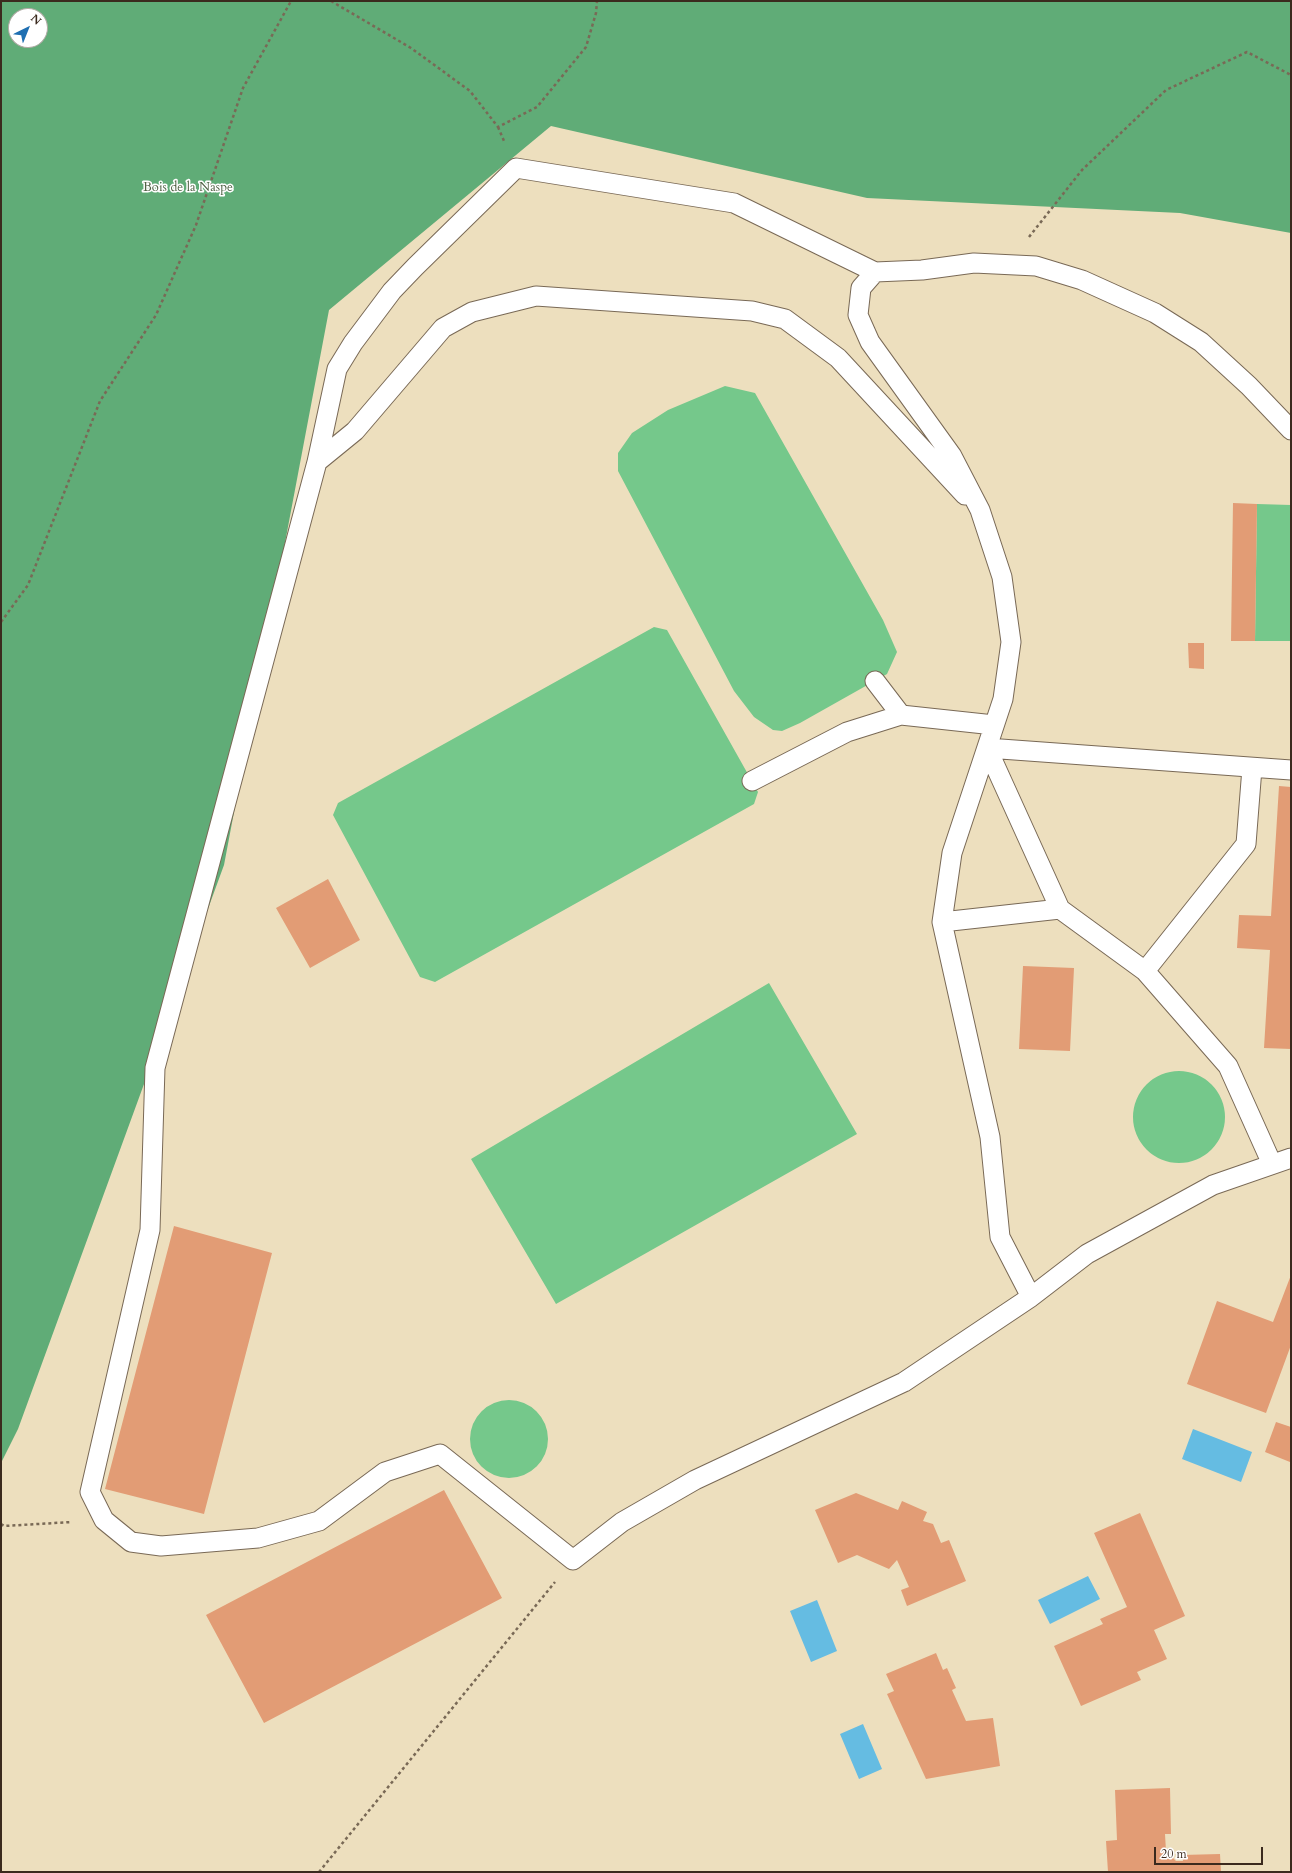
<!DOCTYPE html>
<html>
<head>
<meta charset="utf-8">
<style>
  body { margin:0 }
  #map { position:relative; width:1292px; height:1873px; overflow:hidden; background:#eddfbe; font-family:Cardo,serif }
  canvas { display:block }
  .frame { position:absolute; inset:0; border:2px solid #3b2a1e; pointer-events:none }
  .north { position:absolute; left:8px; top:8px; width:40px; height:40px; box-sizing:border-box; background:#fff; border:1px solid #b1aaa5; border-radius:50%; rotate:43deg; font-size:11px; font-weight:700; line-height:16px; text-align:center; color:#3b2a1e }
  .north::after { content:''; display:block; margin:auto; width:14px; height:18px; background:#1f6fb2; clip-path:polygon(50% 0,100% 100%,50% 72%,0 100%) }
  .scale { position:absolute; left:1154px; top:1847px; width:109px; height:18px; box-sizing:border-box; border:2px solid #3b2a1e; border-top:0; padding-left:5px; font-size:12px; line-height:14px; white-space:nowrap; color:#3b2a1e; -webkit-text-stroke:3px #fff; paint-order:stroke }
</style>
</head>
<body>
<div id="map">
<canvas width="1292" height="1873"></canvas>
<div class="frame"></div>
<div class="north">N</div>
<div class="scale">20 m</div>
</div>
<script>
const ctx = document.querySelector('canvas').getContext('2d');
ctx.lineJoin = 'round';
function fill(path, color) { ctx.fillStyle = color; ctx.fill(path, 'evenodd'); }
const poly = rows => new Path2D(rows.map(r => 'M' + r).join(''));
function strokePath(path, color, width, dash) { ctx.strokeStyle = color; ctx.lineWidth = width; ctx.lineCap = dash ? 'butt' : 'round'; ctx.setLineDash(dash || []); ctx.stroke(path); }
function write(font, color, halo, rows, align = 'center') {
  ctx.font = font + ' Cardo,serif'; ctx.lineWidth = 3; ctx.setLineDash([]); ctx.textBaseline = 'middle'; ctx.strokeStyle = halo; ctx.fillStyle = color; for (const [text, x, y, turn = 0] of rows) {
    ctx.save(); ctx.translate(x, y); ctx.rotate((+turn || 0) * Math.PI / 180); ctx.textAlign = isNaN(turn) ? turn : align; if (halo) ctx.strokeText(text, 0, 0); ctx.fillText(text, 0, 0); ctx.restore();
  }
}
fill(poly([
  [725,386,755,393,883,620,897,652,887,674,800,723,782,731,773,730,754,717,734,691,618,471,618,453,632,433,668,410],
  [1257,504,1291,505,1291,641,1255,641],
  [654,627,667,630,758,792,754,804,435,982,420,977,333,815,338,803],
  [769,983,857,1134,556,1304,471,1159],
  '1133 1117a46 46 0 1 1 92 0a46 46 0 1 1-92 0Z',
  '470 1439a39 39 0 1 1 78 0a39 39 0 1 1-78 0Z'
]), '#75c88b');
fill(poly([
  [1,1,1291,1,1291,233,1180,213,867,198,551,126,329,310,224,865,18,1429,1,1463],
  [16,16,40,16,40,40,16,40]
]), '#60ac77');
fill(poly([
  [1193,1429,1252,1452,1241,1482,1182,1459],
  [1088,1576,1100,1599,1050,1624,1038,1600],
  [817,1600,837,1651,811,1662,790,1611],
  [863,1724,882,1769,859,1779,840,1734]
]), '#65bce2');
fill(poly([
  [1233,503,1257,504,1255,641,1231,641],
  [1188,643,1204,643,1204,669,1189,668],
  [1279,786,1291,787,1291,1049,1264,1048,1270,950,1237,948,1239,915,1271,916],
  [328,879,360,940,310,968,276,908],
  [1023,966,1074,968,1070,1051,1019,1049],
  [174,1226,272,1253,204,1514,105,1489],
  [1291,1275,1291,1345,1266,1413,1187,1384,1217,1301,1273,1322],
  [1276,1422,1291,1427,1290,1462,1265,1452],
  [444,1490,502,1598,264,1723,206,1615],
  [856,1493,898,1510,902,1501,927,1512,923,1521,933,1524,941,1543,949,1540,966,1581,907,1606,901,1590,909,1587,897,1560,889,1569,857,1555,838,1563,815,1510],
  [1140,1513,1185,1616,1154,1630,1167,1659,1137,1672,1141,1680,1081,1706,1054,1646,1103,1624,1100,1619,1127,1607,1094,1533],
  [936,1653,943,1670,947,1668,956,1688,952,1690,966,1721,993,1718,1000,1766,926,1779,887,1694,894,1691,886,1674],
  [1170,1788,1171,1834,1165,1834,1166,1851,1176,1861,1183,1861,1182,1855,1220,1854,1221,1872,1108,1872,1106,1841,1117,1840,1115,1790]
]), '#e29c75');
const service = poly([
  [875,272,734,203,516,168,415,267,392,291,353,343,337,369,317,462,155,1068,150,1230,90,1492,104,1520,131,1542,161,1546,258,1538,319,1521,385,1472,440,1454,573,1560,622,1522,695,1480,904,1382,1031,1297],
  [1291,430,1249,386,1201,342,1155,313,1082,280,1036,266,974,263,922,270,875,272,861,288,858,315,870,342,952,456,980,510,1002,577,1011,642,1003,699,952,853,942,922,990,1137,1000,1237,1031,1297,1087,1254,1213,1185,1291,1158],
  [317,462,355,431,443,328,472,312,536,296,752,311,785,319,838,358,965,495],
  [901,715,994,725],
  [1252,768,1246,844,1145,971,1228,1066,1272,1164],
  [752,781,847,732,901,715,875,681],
  [942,922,1060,909],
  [1145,971,1060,909,987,748,1291,770]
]);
strokePath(service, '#796956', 21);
strokePath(poly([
  [331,1,411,48,470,91,498,127,537,107,586,47,596,13,597,1],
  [498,127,504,141],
  [1029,237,1082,170,1166,90,1247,52,1291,75],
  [1,622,28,585,100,401,156,315,196,225,243,88,291,1],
  [1,1524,4,1526,72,1522],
  [319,1872,555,1582]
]), '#796956', 2.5, [3, 3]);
strokePath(service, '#fff', 19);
write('13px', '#4f6144', '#fff', [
  ["Bois de la Naspe",188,188]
]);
</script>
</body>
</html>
